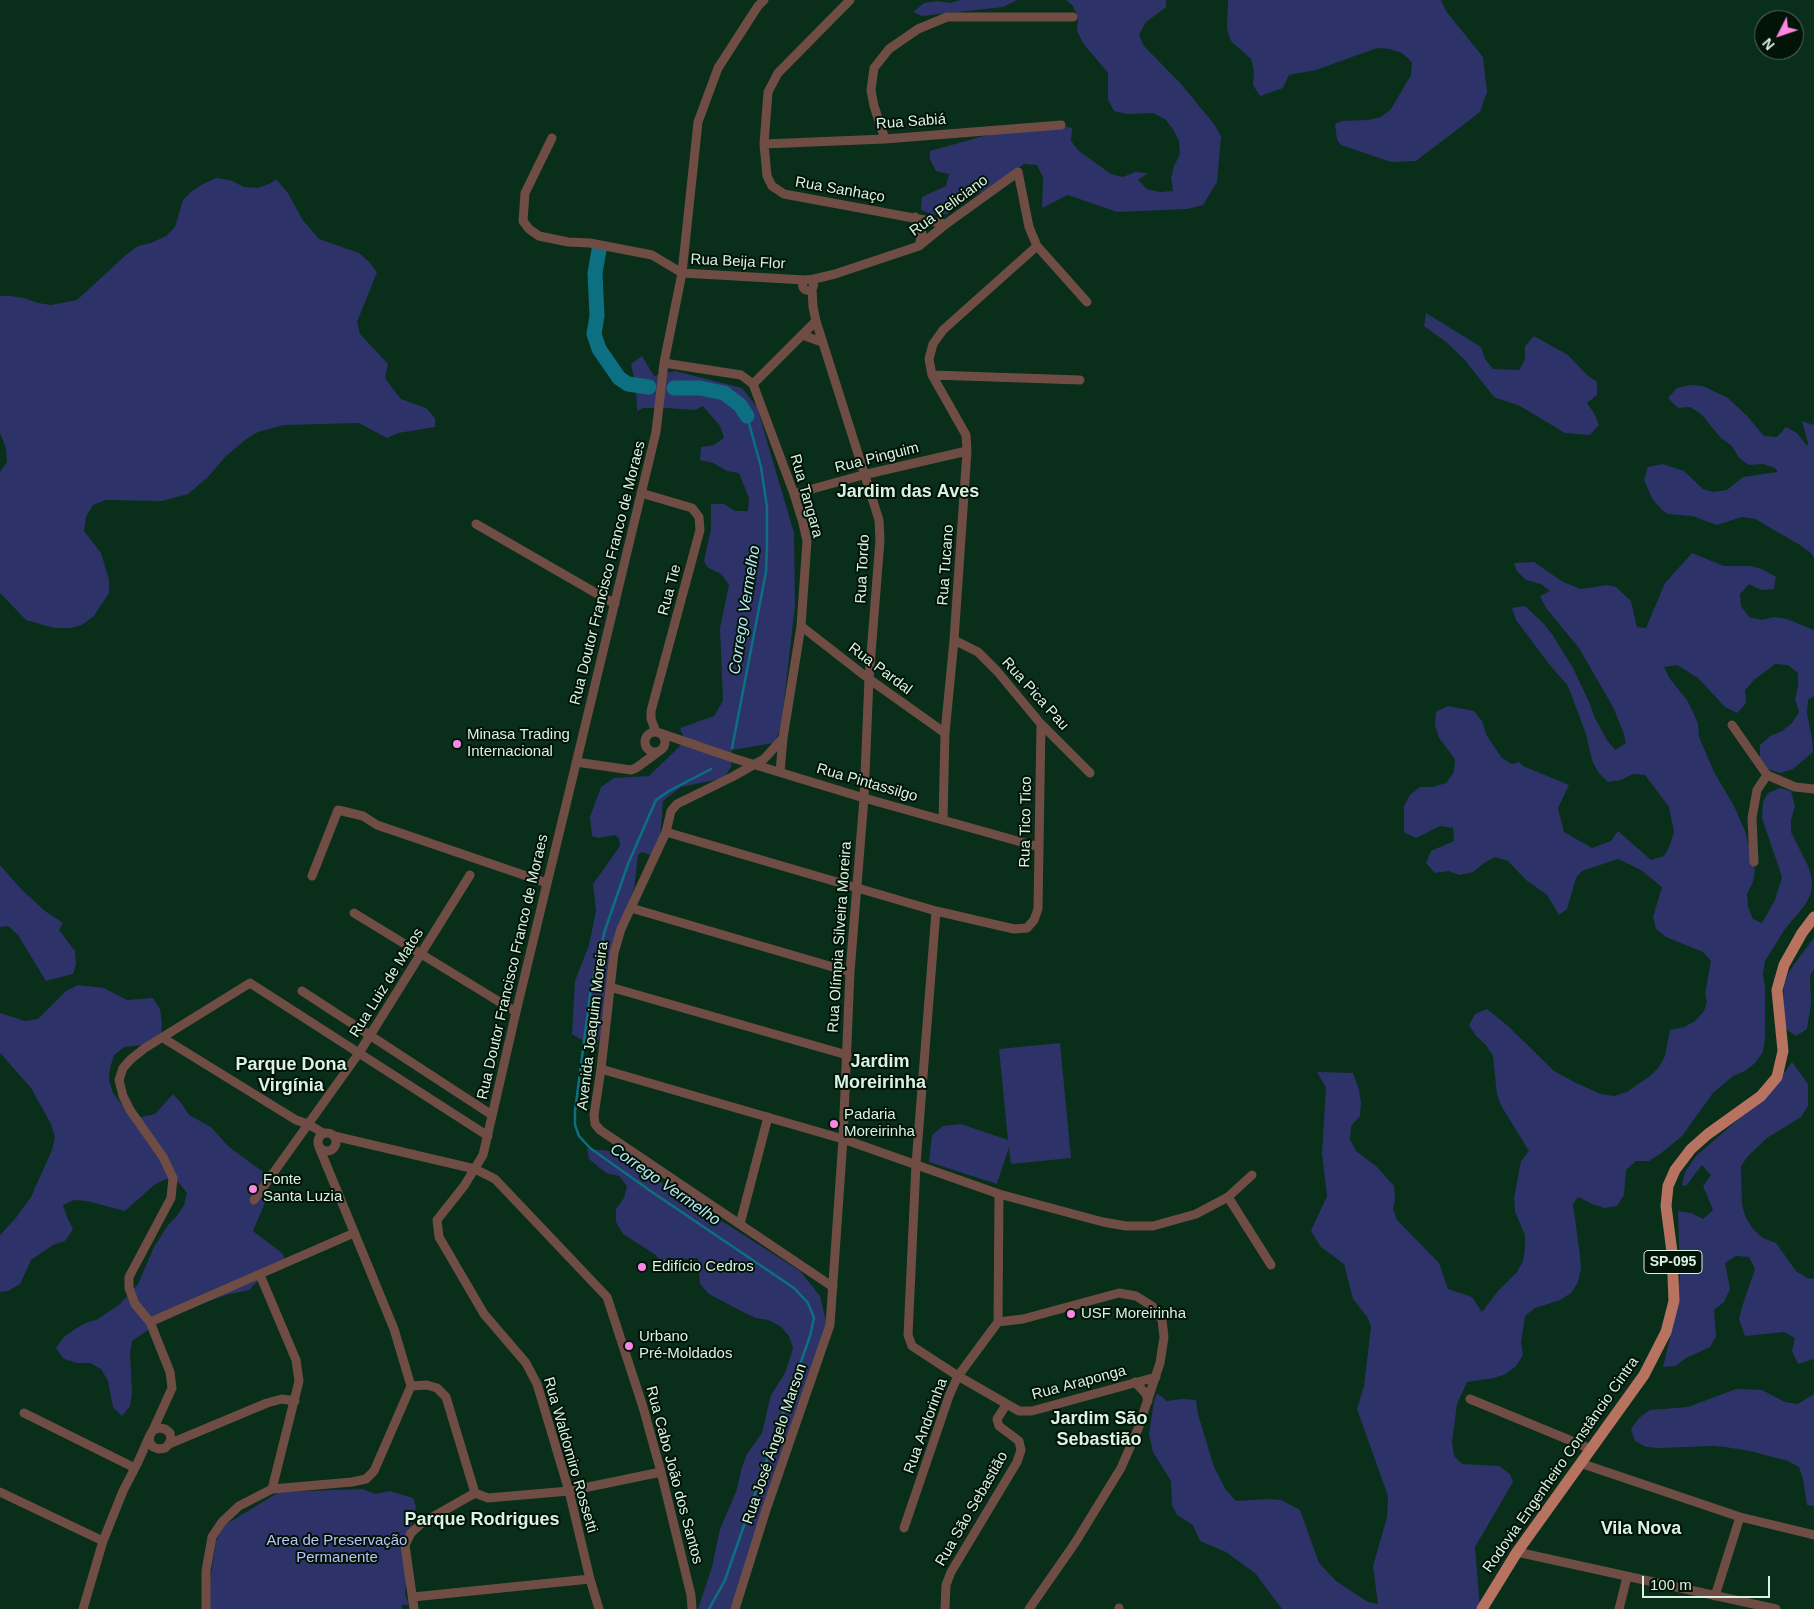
<!DOCTYPE html>
<html>
<head>
<meta charset="utf-8">
<style>
  body { margin:0 }
  #map { position:relative; width:1814px; height:1609px; overflow:hidden; background:#092e1a; font-family:Arial,sans-serif }
  canvas { display:block }
  .north { position:absolute; left:1754px; top:10px; width:50px; height:50px; box-sizing:border-box; background:#021308; border:1px solid #586c5f; border-radius:50%; rotate:229deg; font-size:14px; font-weight:700; line-height:20px; text-align:center; color:#d9f2e1 }
  .north::after { content:''; display:block; margin:auto; width:18px; height:22px; background:#fc86e4; clip-path:polygon(50% 0,100% 100%,50% 72%,0 100%) }
  .scale { position:absolute; left:1642px; top:1576px; width:128px; height:22px; box-sizing:border-box; border:2px solid #d9f2e1; border-top:0; padding-left:6px; font-size:15px; line-height:18px; white-space:nowrap; color:#d9f2e1; -webkit-text-stroke:4px #021308; paint-order:stroke }
</style>
</head>
<body>
<div id="map">
<canvas width="1814" height="1609"></canvas>
<div class="north">N</div>
<div class="scale">100 m</div>
</div>
<script>
const ctx = document.querySelector('canvas').getContext('2d');
ctx.lineJoin = 'round';
function fill(path, color) { ctx.fillStyle = color; ctx.fill(path, 'evenodd'); }
const poly = rows => new Path2D(rows.map(r => 'M' + r).join(''));
function strokePath(path, color, width, dash) { ctx.strokeStyle = color; ctx.lineWidth = width; ctx.lineCap = dash ? 'butt' : 'round'; ctx.setLineDash(dash || []); ctx.stroke(path); }
function write(font, color, halo, rows, align = 'center') {
  ctx.font = font + ' Arial,sans-serif'; ctx.lineWidth = 4; ctx.setLineDash([]); ctx.textBaseline = 'middle'; ctx.strokeStyle = halo; ctx.fillStyle = color; for (const [text, x, y, turn = 0] of rows) {
    ctx.save(); ctx.translate(x, y); ctx.rotate((+turn || 0) * Math.PI / 180); ctx.textAlign = isNaN(turn) ? turn : align; if (halo) ctx.strokeText(text, 0, 0); ctx.fillText(text, 0, 0); ctx.restore();
  }
}
fill(poly([
  [960,0,1017,0,1003,7,922,16,913,12,924,3,937,1,950,3],
  [1066,0,1166,0,1166,7,1145,23,1139,35,1144,46,1181,84,1214,124,1221,136,1217,182,1203,205,1187,209,1117,212,1068,195,1042,208,1043,177,1037,165,1024,164,992,187,968,198,947,214,934,215,921,210,922,197,946,186,949,174,936,171,930,159,930,151,991,134,1059,125,1072,128,1071,141,1079,151,1111,174,1123,177,1135,172,1148,173,1138,180,1147,189,1160,192,1173,191,1171,178,1174,166,1180,154,1179,141,1173,129,1165,119,1153,113,1127,114,1114,111,1108,100,1108,73,1083,43,1077,31,1078,18,1073,6],
  [1228,0,1441,0,1446,11,1483,57,1487,92,1480,112,1416,161,1391,162,1341,145,1337,140,1335,124,1342,121,1368,120,1381,117,1391,109,1411,75,1412,62,1402,53,1390,49,1377,48,1316,70,1289,75,1283,88,1260,96,1253,85,1254,72,1251,59,1231,41,1227,29],
  [216,178,230,180,244,187,258,188,271,183,276,179,288,193,302,219,319,239,359,253,369,262,377,272,357,322,360,334,388,364,385,378,393,389,401,399,426,408,435,418,435,427,398,433,387,438,359,423,284,425,258,432,245,440,225,457,208,477,188,494,162,501,106,500,93,505,86,517,84,531,101,553,109,580,109,593,94,616,82,625,70,628,54,628,26,620,0,593,0,472,7,462,6,448,0,433,0,296,10,296,24,298,38,303,51,305,77,300,127,254,138,246,151,243,166,236,175,227,183,200,192,191,203,184],
  [1426,313,1481,347,1485,359,1493,369,1519,370,1525,359,1525,346,1534,336,1568,355,1586,374,1597,382,1597,395,1587,403,1594,413,1599,425,1590,435,1565,433,1520,406,1494,397,1465,360,1446,342,1424,326],
  [642,356,654,376,675,371,742,388,757,407,794,533,795,605,781,728,774,743,732,750,731,767,724,778,681,787,663,801,659,850,655,857,642,852,638,855,634,888,613,949,609,1009,596,1048,572,1034,575,981,589,945,596,911,593,884,620,846,619,838,615,835,598,838,592,836,590,817,601,787,614,778,649,776,685,741,680,728,714,716,723,701,720,628,729,585,721,574,707,567,704,561,711,529,711,504,724,504,735,511,748,511,749,498,739,473,727,471,713,463,700,460,701,447,714,445,724,438,720,426,703,406,695,410,667,408,643,408,637,411,636,388,631,364],
  [1690,385,1703,386,1728,398,1747,416,1764,436,1777,437,1786,427,1797,433,1807,446,1808,443,1802,421,1814,425,1814,558,1811,553,1800,545,1755,519,1742,517,1717,525,1692,516,1668,514,1662,510,1653,500,1644,480,1648,467,1663,464,1684,471,1703,489,1713,492,1727,490,1743,477,1778,472,1775,468,1763,464,1749,465,1739,458,1732,446,1721,438,1701,414,1690,407,1678,408,1668,398,1677,388],
  [1692,553,1724,566,1750,566,1762,569,1776,577,1774,589,1761,590,1749,584,1740,594,1741,606,1749,617,1762,620,1774,617,1787,619,1814,630,1814,696,1808,700,1807,713,1812,739,1813,752,1793,769,1780,773,1768,769,1760,758,1760,745,1770,736,1782,731,1792,723,1799,712,1795,699,1798,686,1798,673,1788,665,1775,664,1754,680,1745,690,1746,703,1737,713,1725,707,1698,678,1677,665,1664,667,1670,679,1687,700,1693,712,1698,724,1699,737,1714,772,1734,806,1745,831,1755,870,1753,882,1747,894,1748,907,1753,919,1762,923,1775,900,1782,877,1762,818,1763,802,1768,793,1780,788,1791,791,1795,806,1791,820,1791,832,1809,868,1812,881,1811,893,1805,905,1785,929,1765,961,1763,974,1765,987,1765,1039,1763,1052,1755,1063,1745,1071,1733,1076,1713,1093,1682,1136,1660,1154,1649,1161,1636,1161,1626,1170,1624,1195,1617,1206,1604,1208,1592,1204,1578,1197,1573,1204,1580,1256,1581,1269,1578,1282,1571,1293,1560,1300,1535,1308,1525,1316,1521,1342,1523,1355,1516,1366,1506,1374,1494,1378,1467,1382,1457,1404,1452,1442,1454,1456,1462,1464,1499,1466,1510,1474,1513,1482,1475,1547,1480,1609,1282,1609,1255,1573,1226,1552,1200,1541,1193,1525,1177,1515,1172,1505,1171,1481,1153,1452,1149,1434,1154,1401,1157,1393,1167,1401,1182,1399,1196,1400,1198,1414,1214,1467,1226,1490,1236,1501,1267,1499,1281,1500,1300,1510,1319,1563,1336,1581,1368,1602,1378,1604,1373,1566,1387,1517,1388,1496,1357,1409,1364,1386,1371,1327,1368,1318,1353,1299,1344,1264,1321,1247,1311,1231,1327,1196,1322,1153,1326,1088,1317,1072,1353,1073,1359,1090,1361,1103,1360,1116,1351,1126,1350,1139,1356,1151,1377,1167,1394,1186,1395,1200,1393,1208,1397,1220,1439,1263,1448,1289,1472,1297,1482,1312,1498,1291,1517,1272,1523,1261,1525,1248,1525,1235,1515,1212,1514,1198,1521,1161,1529,1151,1502,1107,1497,1095,1493,1056,1486,1045,1476,1036,1469,1025,1475,1014,1487,1009,1508,1026,1554,1071,1576,1083,1601,1094,1614,1096,1627,1092,1650,1076,1659,1067,1665,1056,1670,1030,1684,1027,1695,1021,1704,1011,1707,1002,1705,994,1711,961,1703,952,1666,937,1656,929,1653,917,1662,887,1641,870,1618,859,1582,871,1576,878,1567,909,1559,915,1547,895,1526,880,1508,861,1495,857,1484,863,1473,872,1460,875,1448,871,1435,873,1426,863,1431,851,1454,841,1453,828,1440,826,1416,838,1404,832,1404,806,1410,795,1420,787,1433,787,1446,783,1454,772,1455,759,1439,738,1435,725,1436,712,1448,706,1474,711,1482,721,1487,736,1502,758,1512,764,1519,762,1523,766,1569,785,1558,808,1564,832,1592,848,1611,841,1618,831,1651,860,1664,856,1670,845,1674,832,1669,807,1645,775,1633,774,1621,780,1608,782,1598,772,1592,760,1586,734,1568,686,1549,664,1516,620,1512,608,1525,606,1544,624,1552,634,1573,668,1590,704,1594,716,1607,740,1615,750,1626,743,1623,731,1613,707,1579,648,1546,608,1540,596,1550,591,1541,584,1526,580,1517,571,1514,563,1534,562,1563,582,1581,589,1607,585,1616,587,1631,601,1637,627,1646,628,1665,583],
  [0,865,22,890,45,911,63,923,59,930,75,951,76,964,73,974,46,981,18,935,8,926,0,927],
  [1814,938,1814,968,1810,977,1811,1003,1807,1029,1796,1036,1785,1028,1783,999,1784,986,1788,974,1795,963],
  [78,985,104,988,127,1000,153,998,160,1009,162,1023,161,1035,151,1044,124,1047,114,1055,110,1068,109,1080,113,1093,129,1114,142,1117,155,1114,173,1094,182,1104,189,1115,211,1127,229,1147,262,1171,266,1175,269,1193,253,1231,282,1253,285,1260,262,1277,249,1290,226,1295,189,1308,154,1326,132,1341,130,1354,132,1393,130,1406,122,1416,113,1407,108,1381,101,1369,90,1363,77,1363,64,1359,56,1348,64,1337,75,1329,86,1323,98,1319,120,1304,138,1284,154,1247,168,1225,177,1216,184,1205,187,1193,179,1183,166,1179,154,1185,125,1211,87,1201,74,1200,63,1205,67,1217,73,1229,65,1241,53,1245,31,1260,20,1284,8,1291,0,1292,0,1235,15,1219,31,1197,52,1150,55,1137,51,1124,31,1088,0,1053,0,1013,25,1021,38,1019,66,991],
  [1060,1043,1071,1158,1011,1164,1009,1147,997,1184,929,1162,932,1135,943,1126,961,1124,1008,1140,999,1049],
  [1792,1062,1808,1084,1808,1106,1801,1117,1767,1138,1748,1156,1741,1166,1742,1205,1746,1218,1753,1229,1763,1238,1776,1243,1796,1271,1807,1278,1814,1279,1814,1359,1798,1364,1792,1351,1795,1338,1784,1332,1745,1336,1739,1319,1742,1307,1755,1269,1749,1257,1736,1256,1725,1263,1730,1289,1724,1302,1714,1310,1716,1336,1710,1347,1686,1358,1675,1366,1663,1367,1675,1317,1680,1277,1678,1211,1691,1213,1703,1219,1713,1210,1703,1186,1711,1175,1702,1165,1686,1186,1682,1185,1685,1172,1696,1156,1773,1089],
  [587,1149,612,1151,800,1271,820,1296,828,1329,790,1437,783,1475,771,1503,735,1609,698,1609,712,1567,720,1529,736,1492,742,1467,747,1454,762,1433,771,1395,785,1373,793,1348,789,1336,780,1326,768,1320,756,1318,743,1312,709,1294,700,1284,698,1258,672,1260,662,1264,656,1255,623,1234,616,1222,616,1209,624,1198,627,1186,619,1176,606,1173,589,1159],
  [1736,1389,1762,1390,1785,1402,1798,1404,1814,1394,1814,1506,1807,1505,1803,1479,1799,1467,1788,1461,1750,1451,1725,1447,1712,1446,1659,1448,1646,1447,1635,1441,1631,1429,1639,1418,1650,1410,1688,1407],
  [363,1489,375,1494,390,1491,413,1498,416,1507,412,1521,405,1594,409,1605,402,1605,402,1609,206,1609,216,1541,225,1525,279,1492]
]), '#2d3368');
strokePath(poly([
  [732,748,766,572,767,546,767,507,761,467,747,416],
  [709,1609,725,1580,810,1336,814,1318,808,1303,794,1288,652,1192,590,1148,579,1136,575,1125,575,1111,591,988,605,930,628,864,656,800,669,791,711,769]
]), '#0c6f82', 2.5);
strokePath(poly([
  [599,250,595,273,597,316,594,334,599,349,619,378,628,384,649,387],
  [674,388,700,388,724,393,740,405,747,416]
]), '#0c6f82', 15);
strokePath(poly([
  [850,0,778,73,768,92,764,144,767,176,772,186,784,194,946,224],
  [552,138,525,193,523,221,529,229,539,236,568,242,590,243,652,255,682,273,805,280],
  [885,139,874,106,871,90,874,68,889,49,918,29,947,17,1073,17],
  [764,144,885,139,1061,125],
  [915,217,920,225,922,234,919,246],
  '802.5 285a5.5 5.5 0 1 1 11 0a5.5 5.5 0 1 1-11 0Z',
  [810,280,835,274,919,246,946,224,1018,172,1029,227,1037,246,1087,302],
  [802,335,822,342],
  [664,363,741,375,753,384,794,494,803,523,807,541,801,626,783,738,780,772],
  [932,375,1080,380],
  [753,384,816,321,813,307,812,289],
  [641,493,692,508,699,517,700,530,651,711,651,719,656,732],
  [794,494,863,475,967,451],
  [476,524,615,604],
  [801,626,869,679,945,733],
  [954,640,978,652,997,671,1041,724,1090,773],
  [1732,725,1767,775,1795,787,1814,789],
  '645 742a10 10 0 1 1 20 0a10 10 0 1 1-20 0Z',
  [660,733,736,759,864,798,1039,847],
  [783,738,764,759,732,777,677,804,671,811,666,832,621,929,614,953,601,1069,594,1115,595,1124,600,1130,833,1287],
  [576,762,631,770,636,768,658,752],
  [943,820,945,733,954,640,967,451,966,435,932,375,929,359,933,344,943,330,1037,246],
  [666,832,936,911,1014,929,1027,928,1034,920,1038,909,1041,724],
  [1754,862,1752,818,1757,790,1767,775],
  [312,876,338,810,363,816,377,825,547,883],
  [631,908,850,972],
  [936,911,916,1164,908,1335,912,1346,958,1376,1019,1411,1032,1411,1156,1377],
  [354,913,516,1012],
  [610,987,847,1055],
  [302,991,492,1115],
  [163,1038,296,1120,308,1124,323,1133],
  [601,1069,843,1139,999,1194,1103,1222,1126,1226,1153,1226,1196,1214,1228,1197,1252,1175],
  '318 1142a9 9 0 1 1 18 0a9 9 0 1 1-18 0Z',
  [334,1136,475,1169,495,1179,607,1297,643,1407,661,1472,691,1595,692,1609],
  [319,1147,394,1329,411,1386],
  [1228,1197,1271,1265],
  [254,1200,359,1053,470,875],
  [740,1224,768,1117],
  [260,1275,296,1360,299,1381,272,1489],
  [150,1322,354,1233],
  [998,1322,1023,1319,1119,1293,1136,1296,1152,1306,1162,1320,1164,1337,1160,1363,1138,1429,1121,1468,1075,1543,1029,1609],
  [998,1322,999,1194],
  [1135,1382,1146,1394,1148,1401],
  [411,1386,427,1385,437,1388,446,1397,475,1493],
  [1470,1399,1591,1449],
  [24,1413,135,1468],
  [153,1430,172,1388,170,1372,150,1322,135,1304,129,1288,129,1277,171,1198,173,1178,163,1157,130,1110,123,1096,119,1080,123,1068,131,1059,145,1048,250,983,488,1136],
  [169,1444,267,1403,282,1399,295,1401],
  [1580,1463,1740,1517,1814,1535],
  [0,1492,103,1541],
  [475,1493,488,1498,569,1491,661,1472],
  [904,1528,949,1396,958,1376,998,1322],
  [1517,1552,1776,1609],
  [1715,1596,1740,1517],
  [413,1597,590,1579],
  [83,1609,103,1541,123,1491,138,1462,150,1435,153,1430,159,1428,165,1429,170,1433,171,1439,169,1444,165,1448,159,1449,153,1447,149,1441,150,1435],
  [206,1609,206,1571,212,1537,222,1522,239,1506,272,1489,352,1482,366,1479,374,1471,411,1386],
  [414,1609,405,1545,411,1533,422,1523,475,1493],
  [599,1609,590,1579,569,1491,537,1384,526,1363,484,1314,439,1237,437,1220,464,1186,483,1155,516,1012,656,432,664,363,682,273,698,122,718,68,758,6,764,0],
  [735,1609,766,1510,830,1325,843,1139,850,972,864,798,869,679,880,540,879,520,816,321],
  [945,1609,946,1585,951,1572,1017,1462,1021,1450,1019,1441,999,1426,997,1419,1006,1405],
  [1119,1609,1119,1608],
  [1619,1609,1627,1577]
]), '#6f4d44', 9);
strokePath(poly([
  [1482,1609,1517,1552,1644,1375,1666,1332,1674,1301,1672,1252,1666,1206,1668,1186,1675,1170,1691,1149,1708,1134,1761,1096,1777,1077,1783,1051,1777,990,1784,965,1802,933,1814,917]
]), '#b77260', 11);
for (const [x, y, r, color] of [
  [457,744,5,"#fc86e4"],
  [834,1124,5,"#fc86e4"],
  [253,1189,5,"#fc86e4"],
  [642,1267,5,"#fc86e4"],
  [1071,1314,5,"#fc86e4"],
  [629,1346,5,"#fc86e4"]
]) { const dot = new Path2D(); dot.arc(x, y, r, 0, 2 * Math.PI); ctx.fillStyle = color; ctx.fill(dot); strokePath(dot, '#021308', 2); }
for (const [x, y, w] of [
  [1673,1262,58]
]) { const box = new Path2D(); box.roundRect(x - w / 2, y - 11.5, w, 23, 4); ctx.fillStyle = '#021308'; ctx.fill(box); strokePath(box, '#d9f2e1', 1); }
write('bold 14px', '#d9f2e1', null, [
  ["SP-095",1673,1262]
]);
write('15px', '#d9f2e1', '#021308', [
  ["Rua Sabiá",911,122,-4],
  ["Rua Sanhaço",840,190,10],
  ["Rua Peliciano",949,206,-36],
  ["Rua Beija Flor",738,262,3],
  ["Rua Pinguim",877,458,-14],
  ["Rua Tangara",806,496,74],
  ["Rua Tucano",946,565,-86],
  ["Rua Tordo",863,569,-87],
  ["Rua Doutor Francisco Franco de Moraes",608,573,-76],
  ["Rua Tie",670,590,-75],
  ["Rua Pardal",880,669,37],
  ["Rua Pica Pau",1035,694,48],
  ["Rua Pintassilgo",867,783,16],
  ["Rua Tico Tico",1026,822,-89],
  ["Rua Olímpia Silveira Moreira",840,937,-86],
  ["Rua Doutor Francisco Franco de Moraes",513,967,-77],
  ["Rua Luiz de Matos",387,983,-58],
  ["Avenida Joaquim Moreira",593,1026,-83],
  ["Rua Araponga",1079,1383,-15],
  ["Rua Andorinha",926,1426,-70],
  ["Rua José Ângelo Marson",775,1444,-71],
  ["Rua Waldomiro Rossetti",570,1455,74],
  ["Rodovia Engenheiro Constâncio Cintra",1561,1465,-55],
  ["Rua Cabo João dos Santos",674,1475,75],
  ["Rua São Sebastião",972,1509,-60]
]);
write('15px', '#d9f2e1', '#021308', [
  ["Minasa Trading",467,735],
  ["Internacional",467,752],
  ["Padaria",844,1115],
  ["Moreirinha",844,1132],
  ["Fonte",263,1180],
  ["Santa Luzia",263,1197],
  ["Edifício Cedros",652,1267],
  ["USF Moreirinha",1081,1314],
  ["Urbano",639,1337],
  ["Pré-Moldados",639,1354]
], 'left');
write('15px', '#b6c2fc', '#021308', [
  ["Area de Preservação",337,1541],
  ["Permanente",337,1558]
]);
write('italic 16px', '#b6e8f6', '#021308', [
  ["Corrego Vermelho",745,610,-81],
  ["Corrego Vermelho",665,1185,35]
]);
write('bold 18px', '#d9f2e1', '#021308', [
  ["Jardim das Aves",908,492],
  ["Jardim",880,1062],
  ["Moreirinha",880,1083],
  ["Parque Dona",291,1065],
  ["Virgínia",291,1086],
  ["Jardim São",1099,1419],
  ["Sebastião",1099,1440],
  ["Parque Rodrigues",482,1520],
  ["Vila Nova",1641,1529]
]);
</script>
</body>
</html>
